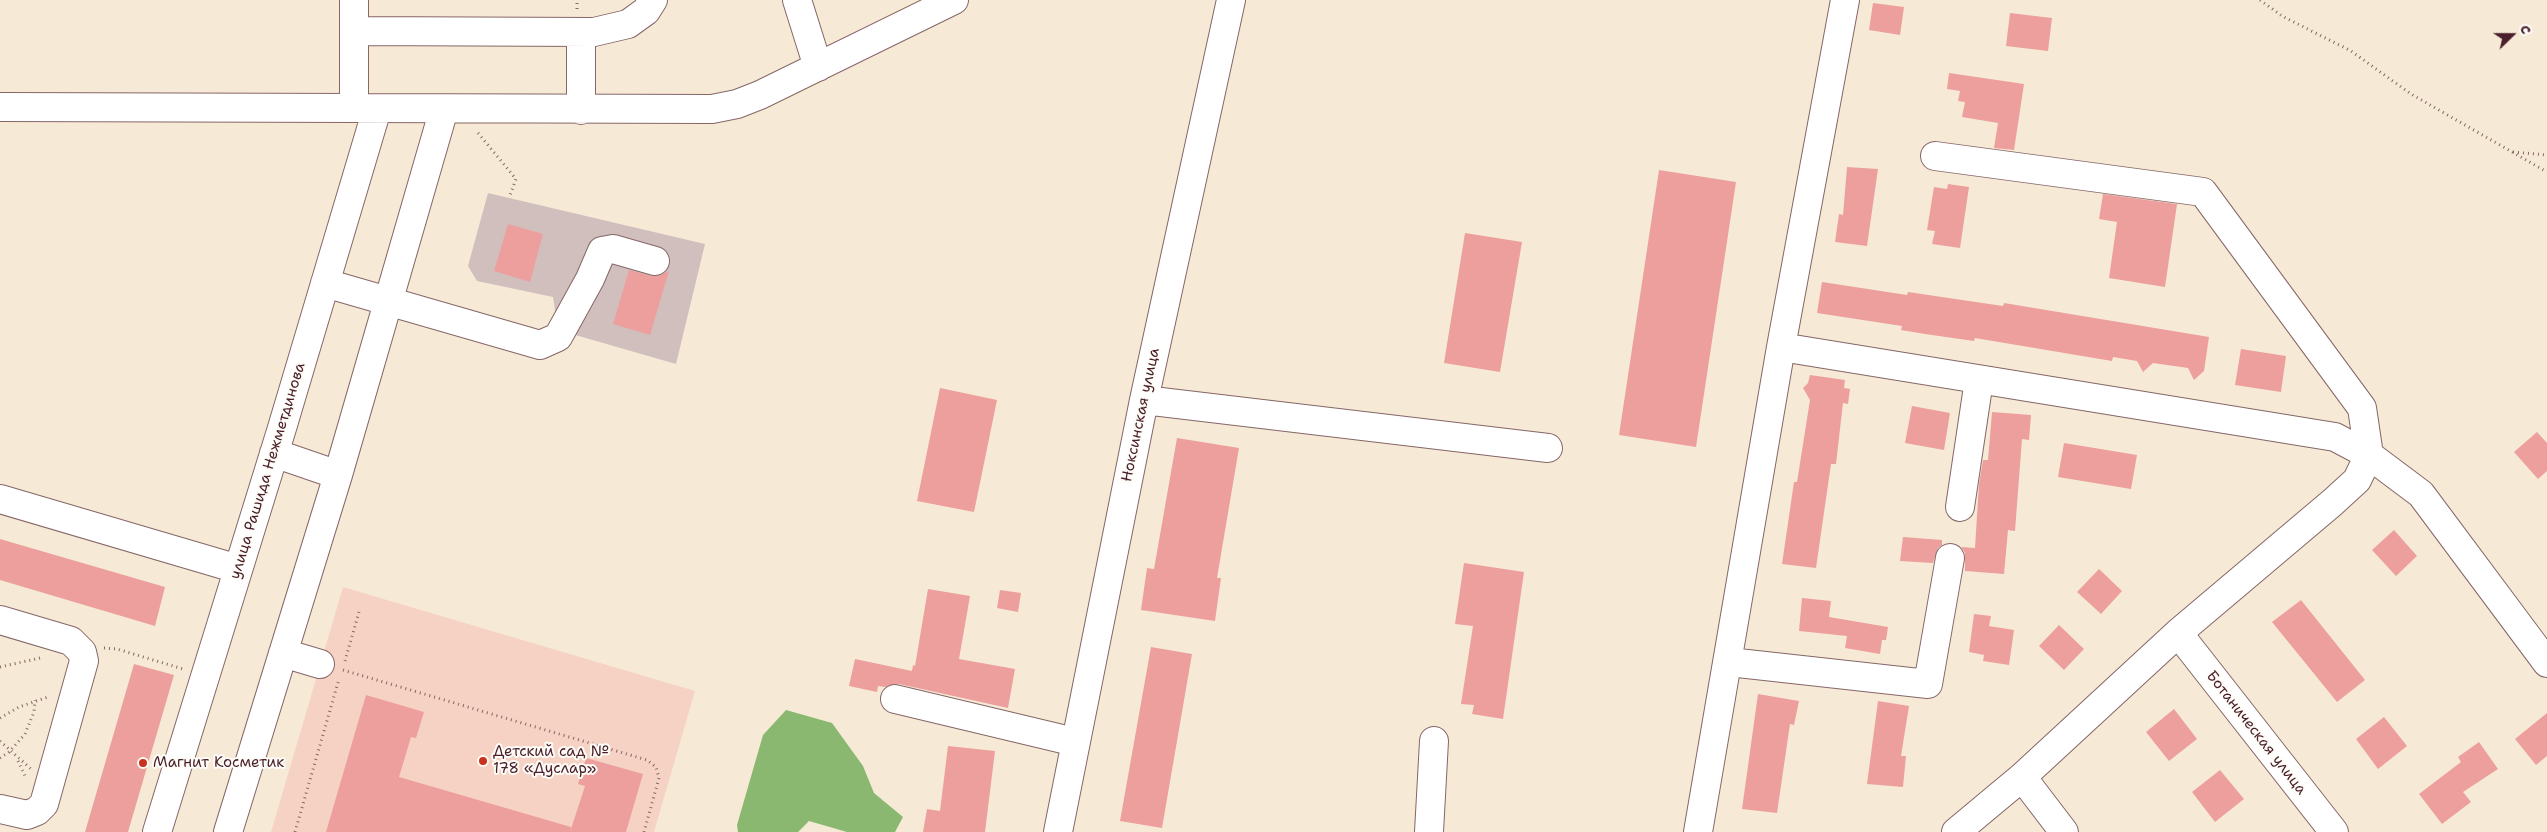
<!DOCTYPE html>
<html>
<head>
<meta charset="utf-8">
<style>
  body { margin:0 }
  #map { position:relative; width:2547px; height:832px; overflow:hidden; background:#f6ead6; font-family:"Shantell Sans",sans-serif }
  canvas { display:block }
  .north { position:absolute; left:2487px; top:10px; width:50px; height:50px; -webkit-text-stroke:4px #fdfcf7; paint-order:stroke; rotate:68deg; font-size:14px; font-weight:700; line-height:20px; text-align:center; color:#4a1f2b }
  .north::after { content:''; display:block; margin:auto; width:18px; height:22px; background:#4a1f2b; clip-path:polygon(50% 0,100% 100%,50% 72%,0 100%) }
</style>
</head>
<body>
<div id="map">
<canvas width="2547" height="832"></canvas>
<div class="north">С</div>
</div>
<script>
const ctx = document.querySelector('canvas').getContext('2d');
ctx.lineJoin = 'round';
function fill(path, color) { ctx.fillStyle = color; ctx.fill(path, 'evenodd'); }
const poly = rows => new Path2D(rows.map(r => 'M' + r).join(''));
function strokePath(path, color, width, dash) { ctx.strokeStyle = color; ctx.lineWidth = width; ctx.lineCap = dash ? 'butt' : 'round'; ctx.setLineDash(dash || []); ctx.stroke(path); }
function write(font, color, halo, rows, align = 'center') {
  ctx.font = font + ' "Shantell Sans",sans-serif'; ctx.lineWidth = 4; ctx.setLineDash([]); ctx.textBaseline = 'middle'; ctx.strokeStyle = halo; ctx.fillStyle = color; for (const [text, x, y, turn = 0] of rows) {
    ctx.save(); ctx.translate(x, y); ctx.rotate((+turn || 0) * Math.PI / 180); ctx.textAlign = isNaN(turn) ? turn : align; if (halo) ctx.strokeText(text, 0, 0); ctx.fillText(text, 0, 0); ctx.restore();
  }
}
fill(poly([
  [343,587,695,691,654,832,271,832]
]), '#f6d2c4');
fill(poly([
  [488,193,705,244,676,364,558,330,553,297,477,281,468,266]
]), '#d1bfbe');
fill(poly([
  [786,710,832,723,863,766,874,793,903,817,895,832,847,832,809,821,798,832,738,832,737,825,763,735]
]), '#8ab871');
fill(poly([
  [1873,3,1904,7,1900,35,1869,30],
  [2010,13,2052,18,2048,51,2006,46],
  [1949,73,2024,84,2014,150,1994,148,1998,123,1962,117,1965,102,1958,101,1960,91,1947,89],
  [1847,167,1878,169,1867,246,1835,242,1839,214,1843,215],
  [1659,170,1736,182,1696,447,1619,435],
  [1948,184,1969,187,1960,248,1932,244,1935,231,1927,230,1934,187,1947,189],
  [2103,194,2177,204,2165,287,2109,278,2117,222,2099,219],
  [508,224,543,234,530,282,494,271],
  [1465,233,1522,242,1500,372,1444,363],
  [629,270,651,276,659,276,669,271,650,335,613,324],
  [1822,282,1907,295,1908,292,2003,306,2004,303,2209,337,2204,371,2194,380,2188,368,2153,363,2143,372,2137,361,2113,357,2112,361,1975,338,1974,341,1925,334,1901,330,1902,326,1817,313],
  [2241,349,2286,356,2281,392,2235,385],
  [1810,375,1845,380,1844,388,1850,389,1848,404,1843,403,1836,464,1831,464,1816,568,1782,564,1794,482,1797,482,1810,400,1803,388,1808,383],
  [940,388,997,400,974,512,917,501],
  [1912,406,1950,413,1944,450,1905,443],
  [1992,412,2031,415,2029,440,2022,439,2015,531,2008,530,2004,574,1965,571,1965,553,1961,547,1975,548,1979,484,1983,460,1988,460],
  [2537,432,2547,443,2547,471,2538,479,2514,452],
  [1177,438,1239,448,1217,578,1221,578,1215,621,1141,610,1147,568,1154,569],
  [2064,443,2137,455,2131,489,2058,477],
  [2394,530,2417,556,2396,576,2372,550],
  [1903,537,1942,540,1942,545,1938,548,1933,563,1900,561],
  [0,539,165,587,155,626,0,580],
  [1464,563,1524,572,1503,719,1472,714,1474,705,1461,704,1473,626,1455,624],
  [2099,569,2122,591,2101,614,2077,592],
  [928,589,970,596,959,659,1015,669,1008,708,899,684,885,687,878,686,877,692,849,686,855,659,912,671,913,665,915,666],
  [1000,590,1021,593,1018,612,997,608],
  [1802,598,1831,601,1829,617,1888,627,1886,640,1882,640,1880,654,1845,648,1847,636,1799,631],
  [2301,600,2365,680,2337,702,2272,622],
  [1974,614,1991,616,1989,626,2014,630,2009,665,1983,661,1984,655,1969,652],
  [2059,625,2084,649,2064,670,2039,646],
  [1151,647,1192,654,1162,828,1120,821],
  [134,664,174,675,128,832,85,832],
  [1758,694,1799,701,1794,725,1790,724,1777,813,1742,809],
  [366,695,424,712,416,738,411,737,399,777,571,827,570,832,585,786,578,784,586,758,643,774,626,832,326,832],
  [1878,701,1909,706,1901,756,1906,756,1903,787,1867,784],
  [2174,709,2197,739,2169,761,2146,732],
  [2547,713,2547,756,2536,765,2515,739],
  [2384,717,2407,746,2378,769,2356,739],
  [2479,742,2498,769,2463,792,2471,802,2442,824,2419,794,2461,762,2458,757],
  [948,746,995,751,985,832,923,832,927,809,940,811],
  [2220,770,2244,799,2215,822,2192,792]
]), '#ed9f9d');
const minor = poly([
  [797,0,818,67],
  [354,31,594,32,628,24,646,11,653,0],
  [0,107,712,109,737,104,760,95,954,0],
  [354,108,354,0],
  [581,110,581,32],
  [1935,156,2203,192,2362,408,2369,455,2357,480,2333,502,2178,633,2022,777,1956,832],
  [325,283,540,345,558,337,590,279,602,251,613,249,655,261],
  [1781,347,2335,437,2369,455,2421,494,2547,663],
  [1144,400,1548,448],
  [274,453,338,475],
  [0,499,238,569],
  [1960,507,1979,380],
  [0,620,71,641,82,652,84,661,44,804,37,811,27,815,0,809],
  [2178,633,2334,832],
  [283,653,320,664],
  [1729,662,1928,684,1950,558],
  [895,699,1075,742],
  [2022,777,2064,832],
  [157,832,282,428,377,109],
  [228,832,338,475,444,109],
  [1058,832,1144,400,1231,0],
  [1429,832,1434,741],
  [1698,832,1781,347,1845,0]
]);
strokePath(minor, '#866667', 30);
strokePath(poly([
  [2260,0,2282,16,2351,51,2411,94,2547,172],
  [577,9,577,0],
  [478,133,516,179,509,198],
  [2513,152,2547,155],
  [104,648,117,649,183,669],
  [345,661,359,612],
  [0,667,40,658],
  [343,670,647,760,656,767,659,778,644,832],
  [0,718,19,707,48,697],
  [0,741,31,769],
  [0,758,9,752,25,734,34,712,35,700],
  [18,761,26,778],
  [295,832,339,679]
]), '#866667', 3, [1, 4]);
strokePath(minor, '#fff', 28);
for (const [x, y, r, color] of [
  [483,761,5,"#c8321e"],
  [143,763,5,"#c8321e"]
]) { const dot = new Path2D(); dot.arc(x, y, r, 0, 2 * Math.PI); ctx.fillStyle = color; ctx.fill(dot); strokePath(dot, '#fdfcf7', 2); }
write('15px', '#4a1f2b', '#fdfcf7', [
  ["Ноксинская улица",1141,415,-78],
  ["улица Рашида Нежметдинова",268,471,-73],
  ["Ботаническая улица",2256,733,52]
]);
write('15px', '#4a1f2b', '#fdfcf7', [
  ["Детский сад №",493,752],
  ["178 «Дуслар»",493,769],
  ["Магнит Косметик",153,763]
], 'left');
</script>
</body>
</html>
